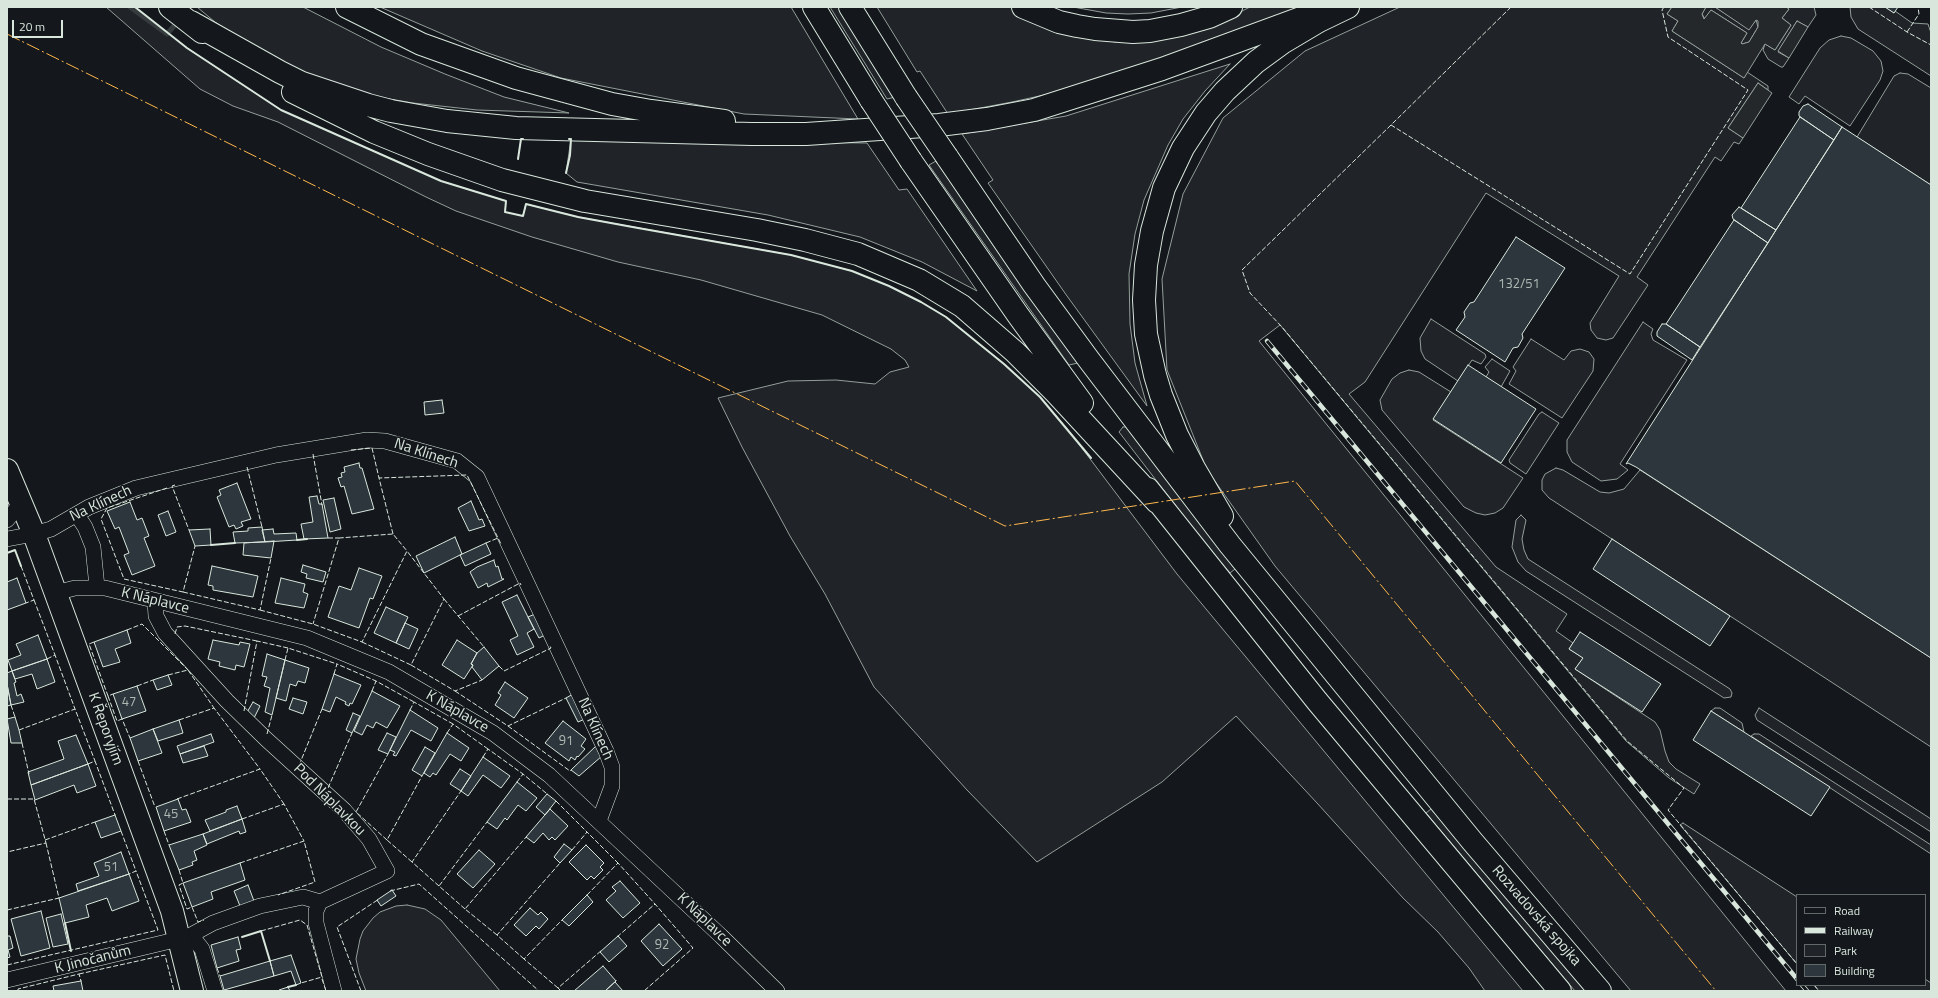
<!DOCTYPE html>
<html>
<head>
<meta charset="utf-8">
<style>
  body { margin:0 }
  #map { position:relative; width:1938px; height:998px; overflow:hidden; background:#14181c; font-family:"Titillium Web",sans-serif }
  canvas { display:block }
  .frame { position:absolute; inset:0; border:8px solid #d8e6dc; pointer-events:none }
  .legend { position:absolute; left:1796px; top:894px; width:130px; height:92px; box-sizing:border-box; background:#14181c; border:1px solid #626a69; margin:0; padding:5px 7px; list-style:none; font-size:12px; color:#d8e6dc }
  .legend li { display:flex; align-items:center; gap:8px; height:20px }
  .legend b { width:20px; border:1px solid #626a69 }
  .scale { position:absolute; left:12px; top:20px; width:51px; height:18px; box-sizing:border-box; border:2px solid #d8e6dc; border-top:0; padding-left:5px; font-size:12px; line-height:14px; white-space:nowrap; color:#d8e6dc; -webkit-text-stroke:3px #14181c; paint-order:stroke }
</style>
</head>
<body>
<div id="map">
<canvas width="1938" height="998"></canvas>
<div class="frame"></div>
<ul class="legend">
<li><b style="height:5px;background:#14181c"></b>Road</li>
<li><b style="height:5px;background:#d8e6dc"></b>Railway</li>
<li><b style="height:11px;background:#202428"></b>Park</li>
<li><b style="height:11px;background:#2c363c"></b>Building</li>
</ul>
<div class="scale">20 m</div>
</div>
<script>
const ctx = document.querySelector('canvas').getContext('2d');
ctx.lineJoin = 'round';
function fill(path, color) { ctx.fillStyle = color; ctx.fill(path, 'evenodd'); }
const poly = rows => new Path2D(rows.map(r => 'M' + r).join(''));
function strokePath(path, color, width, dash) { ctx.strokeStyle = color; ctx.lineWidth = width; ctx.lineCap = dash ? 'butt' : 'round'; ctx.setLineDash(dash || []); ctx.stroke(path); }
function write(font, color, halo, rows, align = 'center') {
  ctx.font = font + ' "Titillium Web",sans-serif'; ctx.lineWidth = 3; ctx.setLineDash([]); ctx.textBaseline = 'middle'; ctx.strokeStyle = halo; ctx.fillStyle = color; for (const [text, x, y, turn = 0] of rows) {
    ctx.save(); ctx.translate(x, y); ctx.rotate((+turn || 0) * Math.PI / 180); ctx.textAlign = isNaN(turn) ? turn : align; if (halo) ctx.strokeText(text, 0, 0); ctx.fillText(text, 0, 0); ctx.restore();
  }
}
const green = poly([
  [106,7,135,7,187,48,281,110,441,181,506,201,505,212,523,216,526,204,578,217,791,255,852,271,889,286,921,302,946,317,1004,364,1040,397,1069,431,1177,574,1523,991,1485,991,1469,968,1438,932,1403,898,1317,803,1236,716,1162,782,1037,862,967,790,874,687,825,594,790,536,742,447,718,398,788,381,836,380,875,384,890,372,909,367,905,360,891,349,822,315,701,280,618,262,532,237,456,211,426,197,278,122,233,106,200,89,106,7],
  [197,7,303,7,381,47,445,74,504,97,569,113,477,110,413,103,366,95,279,64,215,22,197,7],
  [380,7,791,7,858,119,744,114,561,78,482,51,380,7],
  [830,7,839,7,895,97,887,99,830,7],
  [877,7,1010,7,1045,26,1115,42,1165,37,1224,20,1250,7,1303,7,1094,84,1012,102,948,114,920,71,917,72,877,7],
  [1073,7,1182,7,1151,13,1128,14,1106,13,1073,7],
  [1400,7,1672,7,1667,14,1678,21,1672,31,1744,78,1747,72,1768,86,1768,90,1758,83,1728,128,1743,138,1739,144,1734,142,1721,161,1715,157,1637,277,1648,285,1613,338,1606,340,1597,338,1591,330,1590,323,1619,276,1486,193,1365,382,1349,394,1496,567,1567,614,1556,631,1573,643,1569,649,1583,658,1575,669,1655,722,1660,730,1665,751,1669,762,1676,769,1700,784,1694,794,1669,778,1626,741,1280,325,1259,341,1786,991,1631,991,1275,566,1207,470,1167,370,1162,279,1183,194,1223,118,1305,51,1400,7],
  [1706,7,1715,7,1749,29,1756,20,1758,27,1749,42,1742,44,1741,43,1747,33,1711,10,1705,19,1702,14,1706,7],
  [1786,7,1814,7,1816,15,1808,27,1797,21,1778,52,1789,58,1783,67,1781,67,1768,59,1763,50,1765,44,1775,50,1791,25,1782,18,1789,9,1786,7],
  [1850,7,1885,7,1894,13,1895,11,1912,23,1928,24,1931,33,1931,76,1858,29,1851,17,1850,7],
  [1841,36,1851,38,1873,51,1881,61,1883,71,1880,80,1850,126,1805,96,1799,104,1789,97,1820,48,1829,40,1841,36],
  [1230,64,1205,91,1183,119,1168,145,1144,200,1135,234,1129,274,1130,324,1135,363,1147,406,1067,296,988,183,993,180,962,134,1066,116,1230,64],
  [1900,73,1908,74,1931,88,1931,185,1857,137,1894,76,1900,73],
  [571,139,867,143,899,190,907,189,977,291,922,262,860,237,768,215,577,182,566,173,571,139],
  [936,161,1017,278,1078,363,1069,365,929,165,936,161],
  [1431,319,1485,354,1486,357,1481,364,1472,360,1458,381,1425,359,1421,351,1420,338,1431,319],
  [1643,322,1653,329,1651,334,1653,340,1687,360,1620,464,1628,470,1617,479,1601,481,1572,462,1567,452,1567,440,1643,322],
  [1531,339,1564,360,1571,351,1580,349,1589,352,1594,359,1593,371,1562,418,1509,384,1516,371,1513,367,1531,339],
  [1492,359,1510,371,1501,387,1486,377,1489,372,1485,367,1492,359],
  [1409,370,1419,372,1451,392,1433,420,1523,478,1503,508,1495,513,1485,515,1476,513,1464,507,1382,410,1380,400,1392,379,1400,373,1409,370],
  [1542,412,1559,423,1526,474,1510,463,1509,460,1539,414,1542,412],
  [1123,427,1126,427,1235,569,1230,573,1199,536,1119,432,1123,427],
  [1556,468,1563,470,1600,492,1609,493,1624,489,1640,470,1931,658,1931,747,1549,498,1542,490,1542,480,1545,474,1556,468],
  [1521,515,1526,520,1522,539,1524,550,1528,559,1730,689,1732,693,1731,697,1724,698,1526,571,1518,562,1512,547,1516,520,1521,515],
  [1715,708,1720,708,1742,723,1744,732,1711,711,1715,708],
  [1759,708,1931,819,1931,832,1757,720,1755,715,1759,708],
  [1754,734,1759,734,1931,845,1931,854,1751,736,1754,734],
  [1431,809,1586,991,1575,991,1559,972,1426,813,1431,809],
  [1683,823,1797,897,1797,964,1680,825,1683,823],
  [407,905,425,909,441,920,500,991,366,991,359,973,356,959,360,939,363,931,373,918,380,912,396,906,407,905],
  [1925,979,1931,983,1931,991,1819,991,1814,985,1925,985,1925,979]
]);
fill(green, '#202428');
strokePath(green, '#939e99', 1);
const parking = poly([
  [1672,7,1706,7,1702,14,1704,19,1711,10,1747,33,1741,43,1742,44,1749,42,1758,27,1758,21,1756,20,1749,30,1715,7,1786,7,1789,9,1782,18,1791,25,1775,50,1765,44,1744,78,1672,31,1678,21,1667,14,1672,7],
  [1797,21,1808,27,1789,58,1778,51,1797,21],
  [1758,83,1772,93,1743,138,1728,128,1758,83]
]);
fill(parking, '#24282b');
strokePath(parking, '#939e99', 1);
strokePath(poly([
  [130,7,167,34,174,26]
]), '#363b3e', 5);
const building = poly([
  [1885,7,1898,7,1894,13,1885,7],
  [1808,104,1842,127,1834,140,1799,116,1799,112,1803,106,1808,104],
  [1800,117,1834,140,1776,230,1741,208,1800,117],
  [1842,127,1931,185,1931,658,1636,467,1628,463,1626,464,1842,127],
  [1739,207,1776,230,1768,243,1733,219,1732,215,1739,207],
  [1734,220,1768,243,1700,347,1666,324,1734,220],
  [1516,237,1565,268,1522,334,1523,338,1518,347,1513,348,1505,362,1456,330,1465,317,1464,312,1470,303,1474,302,1516,237],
  [1662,324,1666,324,1700,347,1692,360,1657,336,1657,332,1662,324],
  [1468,365,1536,409,1501,463,1433,419,1468,365],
  [442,400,444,413,425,415,424,402,442,400],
  [359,463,360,468,362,468,374,509,352,514,344,486,341,487,338,478,342,477,341,473,345,472,344,467,359,463],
  [237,483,251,519,241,522,243,526,236,529,234,525,229,527,217,497,221,495,219,490,237,483],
  [317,496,319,504,322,504,328,538,304,539,301,524,313,522,309,497,317,496],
  [334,498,341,529,330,532,323,500,334,498],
  [471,501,479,520,482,519,485,526,469,531,458,508,471,501],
  [130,502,137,520,142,518,149,536,144,538,155,566,132,575,124,555,129,553,119,527,115,529,107,511,130,502],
  [168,511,176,532,166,536,158,515,168,511],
  [262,527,265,542,235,543,233,532,248,531,248,528,262,527],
  [210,529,211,545,195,546,189,530,210,529],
  [273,529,274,534,296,533,297,540,265,542,262,530,273,529],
  [455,537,462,554,424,573,416,556,455,537],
  [1612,539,1730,616,1710,646,1593,569,1612,539],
  [274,541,271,558,243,555,244,543,274,541],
  [486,543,491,554,465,566,460,555,486,543],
  [494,560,494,561,496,567,498,566,502,579,504,579,488,587,487,583,478,588,470,572,477,567,494,560],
  [303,565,326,572,323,582,306,578,307,574,301,572,303,565],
  [212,566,258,576,253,597,213,590,213,586,208,585,212,566],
  [359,568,382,576,373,599,370,598,359,628,328,617,339,586,351,590,359,568],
  [17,578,26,603,7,610,7,582,17,578],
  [281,578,305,584,303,592,308,594,304,608,275,603,281,578],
  [517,595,534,629,527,633,534,647,517,655,510,640,518,636,502,602,517,595],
  [386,607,408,617,396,643,374,633,386,607],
  [535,614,545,635,539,638,528,617,535,614],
  [405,623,418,629,409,649,396,643,405,623],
  [127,630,131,643,115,649,120,662,103,667,94,642,127,630],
  [1580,632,1661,684,1642,712,1575,669,1583,658,1569,649,1580,632],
  [38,635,47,659,12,671,8,660,21,655,16,644,38,635],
  [213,640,239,645,240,642,250,644,244,667,236,665,235,670,219,666,220,662,208,659,213,640],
  [457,640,477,653,471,664,473,665,464,679,442,665,457,640],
  [484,647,499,666,482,680,472,667,473,665,471,664,477,653,484,647],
  [267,654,285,660,272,715,265,712,270,688,264,686,267,677,262,676,267,654],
  [47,659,55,682,37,689,32,674,15,679,12,671,47,659],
  [285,660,309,668,305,683,298,681,296,686,290,684,286,701,276,698,285,660],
  [12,671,16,682,14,683,17,696,21,694,24,702,11,705,7,684,7,673,12,671],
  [334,674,361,685,352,704,350,703,349,706,345,704,346,702,336,697,330,712,322,709,334,674],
  [168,675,172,685,157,690,153,680,168,675],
  [505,682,528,698,514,718,495,705,501,695,498,693,505,682],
  [7,684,11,705,7,706,7,684],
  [137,686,146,711,122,719,113,694,137,686],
  [372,691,400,706,387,728,376,722,373,728,367,725,362,735,354,731,372,691],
  [573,694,585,719,578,722,566,698,573,694],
  [293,698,307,702,303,714,289,709,293,698],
  [253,702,260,706,254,718,246,714,253,702],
  [410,710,438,728,431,741,411,730,396,756,393,755,395,752,390,750,410,710],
  [1711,711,1830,787,1811,816,1693,740,1711,711],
  [353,713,360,716,352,733,346,730,353,713],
  [15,717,19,730,22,743,11,743,7,719,15,717],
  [179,720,183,733,158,741,153,729,179,720],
  [563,721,586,739,581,746,585,749,578,757,577,756,575,760,571,757,569,761,545,743,563,721],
  [153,729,162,753,138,761,130,738,153,729],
  [387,733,396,737,388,754,378,750,387,733],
  [447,733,469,748,461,761,450,754,436,775,433,773,430,777,424,773,447,733],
  [211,734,214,742,180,754,177,746,211,734],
  [76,735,88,764,31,785,28,772,64,759,58,741,76,735],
  [597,745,602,756,579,776,571,770,597,745],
  [204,746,208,756,183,763,180,754,204,746],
  [425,747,435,753,422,776,412,770,425,747],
  [483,757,510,776,501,788,483,775,468,796,461,791,483,757],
  [88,764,96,786,77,793,74,785,35,800,31,785,88,764],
  [460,769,471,776,461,791,450,784,460,769],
  [517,782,537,798,526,811,518,805,507,820,505,818,497,829,487,822,517,782],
  [547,794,556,801,545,815,536,807,547,794],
  [178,799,182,810,186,809,191,822,164,831,156,807,178,799],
  [237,806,242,819,210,831,205,820,226,812,226,810,237,806],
  [550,809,568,826,555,840,552,837,549,840,543,833,534,843,526,837,550,809],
  [115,815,121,831,101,838,95,822,115,815],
  [242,819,246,832,240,834,239,831,207,844,203,834,242,819],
  [203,834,207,845,194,851,197,860,192,862,193,865,179,870,169,845,203,834],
  [564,844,572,850,560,863,554,857,564,844],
  [586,845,604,863,600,867,603,870,594,879,591,876,587,880,569,862,586,845],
  [479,850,495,864,473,888,457,874,479,850],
  [121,852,129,874,78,891,76,884,99,876,94,863,121,852],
  [240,863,245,880,211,892,213,899,192,907,183,883,240,863],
  [129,874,139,901,112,911,107,898,86,905,89,917,65,923,59,898,129,874],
  [620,881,640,903,623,918,606,900,616,891,612,887,620,881],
  [248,885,254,901,240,906,234,891,248,885],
  [392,890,396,896,381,906,377,900,392,890],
  [587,895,593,902,569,926,562,920,587,895],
  [530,908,538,915,541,912,548,919,539,929,536,926,526,936,514,925,530,908],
  [41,911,50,948,21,956,11,919,41,911],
  [61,914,68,944,53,947,46,918,61,914],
  [659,924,682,949,663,966,641,941,659,924],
  [7,936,10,936,13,948,8,950,10,957,7,958,7,936],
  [618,936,627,946,609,962,600,952,618,936],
  [238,937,241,949,236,950,239,961,217,968,211,945,238,937],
  [291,955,301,983,296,985,291,971,274,976,270,961,291,955],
  [270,961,274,976,224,990,220,976,270,961],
  [603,966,616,981,605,991,574,991,603,966],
  [81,981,83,991,54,991,53,986,81,981],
  [616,981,615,982,623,991,605,991,616,981],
  [288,987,290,991,279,991,279,990,288,987]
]);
fill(building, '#2c363c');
strokePath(building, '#d8e6dc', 1);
const street = poly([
  [77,515,85,527,93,547,97,587],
  [7,520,21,503],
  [7,539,34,534,51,529,89,507,136,488,276,455,367,440,385,441,457,461,477,477,606,751,612,767,612,786,599,821],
  [55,593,75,588,105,588,307,638,389,672,493,733,549,775,721,936,777,991],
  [320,902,316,911,316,923,334,991],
  [191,935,202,949,215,991],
  [7,980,179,939,191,935,213,923,260,906,303,897,320,902,387,871,369,839,344,810,266,739,227,701,165,633,156,616,155,601]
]);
const secondary = poly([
  [7,470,34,534,172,911,192,991]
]);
const highway = poly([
  [170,7,202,32],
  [347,7,421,44,516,78,612,104,651,111,724,121],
  [814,7,871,100],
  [850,7,906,97],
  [1023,7,1059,22,1077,26,1095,29,1133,32,1150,31,1181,25,1209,17,1231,7],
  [191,22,280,72,302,83,368,105,391,111,447,121,516,128,752,134,806,134,939,125,987,119,1034,110,1162,69,1331,7],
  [293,92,374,132,428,154,502,180,585,201,757,230,805,240,858,254,919,280,962,306,1015,352,1056,393,1157,502],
  [947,157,1034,285,1089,360,1230,545,1472,841,1600,991],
  [911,161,1018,315,1082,403],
  [1148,489,1317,701,1560,991],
  [1222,516,1194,468,1177,435,1161,395,1155,375,1146,334,1144,300,1146,265,1152,231,1164,188,1183,148,1206,113,1225,91,1256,62,1282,43,1319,21,1348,7]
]);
strokePath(street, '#d8e6dc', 16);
strokePath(secondary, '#d8e6dc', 24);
strokePath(highway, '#d8e6dc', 24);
strokePath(street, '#14181c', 15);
strokePath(secondary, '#14181c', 22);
strokePath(highway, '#14181c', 22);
const rail = poly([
  [1267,341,1797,979],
  [1802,985,1807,991]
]);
strokePath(rail, '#d8e6dc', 4.5);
strokePath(rail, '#14181c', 3, [9]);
const highwayBridge = poly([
  [906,97,947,157],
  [871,100,911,161]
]);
strokePath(highwayBridge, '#d8e6dc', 24, []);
strokePath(highwayBridge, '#14181c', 22);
strokePath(poly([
  [1511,7,1391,125,1630,274,1748,90,1668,37,1662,10,1664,7],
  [1869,7,1907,32,1931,45],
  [1907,32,1919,14,1918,7],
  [1391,125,1242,270,1250,293,1282,327,1627,741,1684,788,1668,810,1797,964],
  [351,450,372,448,379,478],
  [313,454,322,505],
  [247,467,262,527],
  [175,485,172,486,189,530],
  [167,488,107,508,101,519,124,579,183,592,195,546],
  [393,534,379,478,467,475,498,538],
  [328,538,339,538],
  [486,543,498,538,501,544],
  [21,566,34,600,26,603],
  [183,592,260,610,271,558],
  [444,599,484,647],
  [34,600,55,655],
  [260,610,313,624,362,642,407,551,393,534,339,538,313,624],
  [458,616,520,583,521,585],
  [127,630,142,624,188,670],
  [175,634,177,627,185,626,257,641],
  [94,642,89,644,108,696,113,694],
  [362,642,411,665,444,599,407,551],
  [47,659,55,655,75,709],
  [285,660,288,648,337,664],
  [411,665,455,691,482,680],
  [499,666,504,671,551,648,550,646],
  [334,674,337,664,376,681],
  [168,675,188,670,214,708],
  [137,686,153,680],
  [372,691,376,681,414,702],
  [455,691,508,726,566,698],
  [108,696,117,721,122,719,130,738],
  [11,705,15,717],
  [410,710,414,702,453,724],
  [244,711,257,641,288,648],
  [179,720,214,708,260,769],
  [508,726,570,771,571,770],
  [19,730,75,709,95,761],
  [447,733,453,724,488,749],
  [267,734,272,715],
  [22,743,29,774],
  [483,757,488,749,523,774],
  [138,761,155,807],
  [88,764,95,761,115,815],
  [302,764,300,763,322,709],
  [517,782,523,774,546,793],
  [328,788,352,733],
  [7,799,34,799,46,843,7,852],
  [177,799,260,769,284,804],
  [556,801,587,832],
  [242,819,284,804,304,841],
  [121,831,136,871],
  [164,831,169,845],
  [45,840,95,822],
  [387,840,356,812,388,754],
  [572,850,587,832,618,863],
  [412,862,387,840,422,776],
  [240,863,304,841,315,882,278,895],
  [179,870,183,883,179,885,187,909,192,907,198,922,204,920],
  [439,886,412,862,461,791],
  [390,891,419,884,539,991],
  [587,895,618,863,655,904],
  [465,909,439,886,487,822],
  [7,910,59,898,46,843],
  [261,931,300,920,307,925,322,977,301,983],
  [497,935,465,909,527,836],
  [617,937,655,904,693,948,644,991],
  [524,959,497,935,560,863],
  [7,965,158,930,136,871,129,874],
  [217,968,220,976],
  [79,974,165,955,174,991],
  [322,979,326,991],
  [1814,985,1819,991],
  [558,988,524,959,562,920],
  [18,991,18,989,79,974,81,981],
  [361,991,337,927,379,899],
  [561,991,558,988,602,950]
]), '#d8e6dc', 1, [5, 2]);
strokePath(poly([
  [135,7,187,48,281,110,441,181,506,201,505,212,523,216,526,204,578,217,638,228,791,255,852,271,889,286,921,302,946,317,1004,364,1040,397,1091,458],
  [518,159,521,139,523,139],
  [566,173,570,155,571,139,569,139],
  [297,540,307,539],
  [211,545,235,543],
  [7,553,15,550,21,566],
  [65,923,71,951],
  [242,937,261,931,270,961],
  [288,987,296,985]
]), '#d8e6dc', 2);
strokePath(poly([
  [7,34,1005,526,1295,481,1716,991]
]), '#ffb74d', 1, [14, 3, 2, 3]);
write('13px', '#adbab4', null, [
  ["132/51",1519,285],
  ["47",129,703],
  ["91",566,742],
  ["45",171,815],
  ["51",111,868],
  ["92",662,946]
]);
write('15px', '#d8e6dc', '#14181c', [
  ["Na Klínech",426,454,18],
  ["Na Klínech",101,504,-25],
  ["K Náplavce",155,601,14],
  ["K Náplavce",457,712,30],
  ["K Řeporyjím",105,729,70],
  ["Na Klínech",595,729,66],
  ["Pod Náplavkou",329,800,45],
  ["Rozvadovská spojka",1536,916,49],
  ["K Náplavce",704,920,44],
  ["K Jinočanům",93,960,-14]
]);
</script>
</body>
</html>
